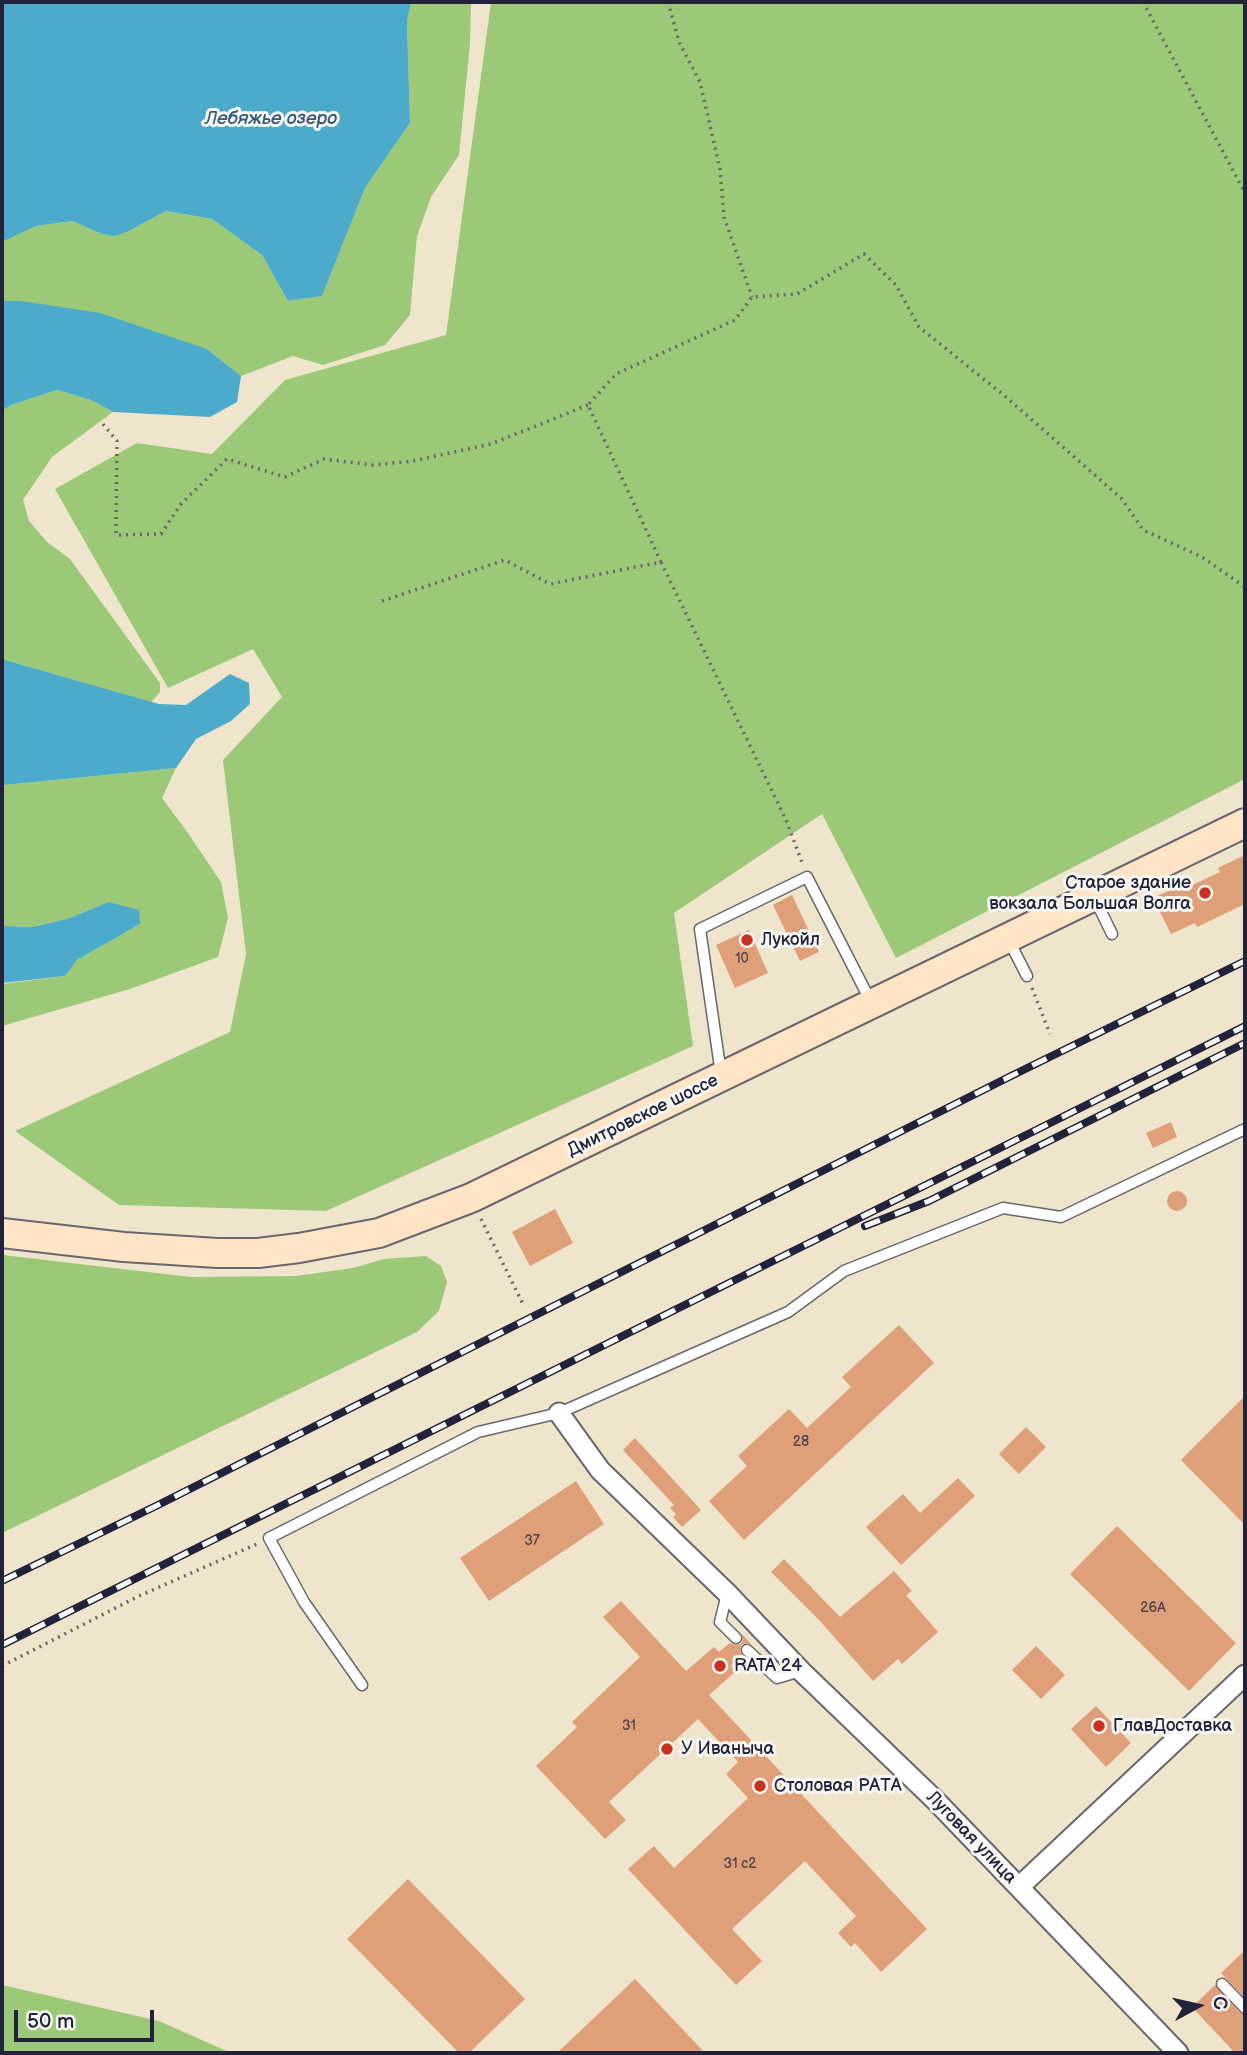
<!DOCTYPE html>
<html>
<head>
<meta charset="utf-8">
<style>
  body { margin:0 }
  #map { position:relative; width:1247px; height:2055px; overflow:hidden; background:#efe5cc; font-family:"Balsamiq Sans",sans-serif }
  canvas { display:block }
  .frame { position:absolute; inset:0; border:4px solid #22223b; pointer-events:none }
  .north { position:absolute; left:1163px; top:1971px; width:70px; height:70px; -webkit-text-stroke:5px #f6f6f2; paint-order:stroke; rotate:82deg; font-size:19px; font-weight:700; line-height:28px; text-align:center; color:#22223b }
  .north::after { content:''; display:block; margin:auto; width:24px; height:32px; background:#22223b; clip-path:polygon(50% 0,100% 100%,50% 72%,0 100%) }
  .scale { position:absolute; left:14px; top:2010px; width:140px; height:32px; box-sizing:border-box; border:4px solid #22223b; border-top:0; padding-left:9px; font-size:21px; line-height:24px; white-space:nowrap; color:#22223b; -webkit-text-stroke:5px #f6f6f2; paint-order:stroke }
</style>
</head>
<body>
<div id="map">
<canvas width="1247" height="2055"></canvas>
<div class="frame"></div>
<div class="north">С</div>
<div class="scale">50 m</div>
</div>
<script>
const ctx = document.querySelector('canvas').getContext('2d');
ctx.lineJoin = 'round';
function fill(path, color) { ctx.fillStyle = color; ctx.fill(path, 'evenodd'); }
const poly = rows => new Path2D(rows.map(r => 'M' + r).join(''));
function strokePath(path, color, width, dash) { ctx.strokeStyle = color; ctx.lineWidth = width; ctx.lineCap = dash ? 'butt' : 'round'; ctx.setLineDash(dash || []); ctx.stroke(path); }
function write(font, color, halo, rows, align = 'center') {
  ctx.font = font + ' "Balsamiq Sans",sans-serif'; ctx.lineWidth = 6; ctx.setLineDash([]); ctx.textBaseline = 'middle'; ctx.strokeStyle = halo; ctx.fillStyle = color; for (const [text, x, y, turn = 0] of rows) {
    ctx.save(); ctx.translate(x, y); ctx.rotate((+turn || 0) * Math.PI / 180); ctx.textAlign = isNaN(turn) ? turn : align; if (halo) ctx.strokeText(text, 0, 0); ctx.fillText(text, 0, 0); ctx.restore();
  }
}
fill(poly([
  [411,2,471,2,470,44,459,155,431,197,417,236,410,315,385,345,323,365,293,356,241,376,207,349,21,301,2,301,2,242,36,226,72,221,102,234,129,231,166,211,212,219,262,255,288,301,322,296,365,188,410,123,407,22],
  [491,2,1245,2,1245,779,896,958,822,814,674,913,693,1046,326,1211,119,1205,15,1131,230,1032,246,954,223,760,282,697,253,649,168,688,55,489,137,443,212,454,285,380,446,335],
  [57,390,91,400,113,412,52,457,23,500,29,521,47,542,70,559,160,683,160,692,151,702,5,660,2,657,2,411,11,405],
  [176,768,162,798,188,833,221,882,228,918,218,957,130,989,2,1026,2,984,65,976,77,960,140,924,108,902,70,918,33,927,2,926,2,790,4,785],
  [2,1255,191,1277,296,1276,353,1268,384,1259,426,1256,441,1266,447,1282,439,1311,417,1332,2,1533],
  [2,1985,159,2021,231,2053,2,2053]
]), '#9bc977');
fill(poly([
  [2,2,411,2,407,22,410,123,365,188,322,296,288,301,262,255,212,219,166,211,129,231,115,236,102,234,72,221,36,226,2,242],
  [2,301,21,301,100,313,207,349,241,376,237,402,210,417,113,412,91,400,57,390,11,405,2,411],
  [2,657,5,660,159,704,186,705,230,674,249,683,250,704,231,721,196,739,176,768,4,785,2,790],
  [108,902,139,910,140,924,77,960,65,976,2,983,2,926,33,927,70,918]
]), '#4caaca');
fill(poly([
  [1245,855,1245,904,1197,927,1195,923,1171,934,1153,898,1184,884,1186,888,1220,872,1218,868],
  [792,895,819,952,800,961,773,905],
  [749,930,768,973,735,988,716,945],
  [1171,1122,1177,1137,1153,1148,1146,1133],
  '1167 1201a10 10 0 1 1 20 0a10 10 0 1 1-20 0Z',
  [555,1209,573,1243,530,1266,512,1232],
  [899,1325,934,1363,744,1540,709,1501,747,1466,738,1456,789,1409,807,1428,851,1387,842,1377],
  [1245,1396,1245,1525,1181,1460],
  [1026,1427,1046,1447,1019,1474,999,1454],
  [635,1438,701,1510,682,1527,673,1517,676,1514,670,1508,674,1505,623,1450],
  [958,1478,975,1496,901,1565,866,1527,903,1494,920,1513],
  [576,1481,604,1524,489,1601,460,1558],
  [1117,1526,1236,1643,1189,1691,1070,1574],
  [784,1559,840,1617,894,1571,912,1591,906,1595,938,1632,902,1664,898,1659,873,1681,820,1621,771,1572],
  [621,1601,686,1671,714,1647,719,1652,730,1643,735,1645,741,1644,743,1639,742,1634,751,1644,746,1643,741,1645,740,1651,742,1655,731,1666,736,1671,709,1695,927,1929,881,1972,855,1943,851,1947,838,1933,856,1916,805,1861,732,1929,762,1961,736,1985,628,1869,654,1846,674,1868,748,1798,726,1774,738,1762,698,1719,609,1802,626,1820,605,1839,536,1766,577,1727,572,1722,640,1657,603,1617],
  [1036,1646,1065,1675,1041,1699,1012,1670],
  [1096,1706,1131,1743,1106,1767,1071,1729],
  [408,1879,525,1999,469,2053,459,2053,347,1939],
  [1245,1950,1245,1998,1221,1973],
  [635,1979,705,2053,557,2053],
  [1215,1985,1240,2013,1245,2015,1245,2053,1235,2053,1192,2007]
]), '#df9f78');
const service = poly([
  [1094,897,1112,934],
  [1008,939,1027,976],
  [721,1074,700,929,807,877,870,1000],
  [727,1594,720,1622,736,1638],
  [747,1650,777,1678,801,1671],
  [362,1685,304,1602,269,1538,478,1432,559,1413,788,1312,844,1271,1003,1208,1061,1217,1245,1129],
  [1222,1984,1245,2008]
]);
const minor = poly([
  [559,1413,600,1470,727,1593,801,1671,936,1801,1178,2053],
  [1019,1887,1245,1675]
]);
const secondary = poly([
  [2,1233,124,1247,217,1253,258,1253,299,1248,379,1233,471,1198,1245,823]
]);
strokePath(service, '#6a666e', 13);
strokePath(minor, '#6a666e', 23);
strokePath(secondary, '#6a666e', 32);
strokePath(poly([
  [668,2,679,42,700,82,720,169,724,217,752,297],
  [1143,2,1245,193],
  [103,424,117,441,116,535,161,534,181,504,227,459,285,477,324,459,373,465,413,461,491,444,588,405],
  [661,562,588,405,616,374,735,320,752,297,797,294,864,254,896,285,919,327,1006,397,1122,499,1143,530,1202,557,1245,587],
  [382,601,505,560,550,584,661,562,786,820,803,865],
  [1032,988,1050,1034],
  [481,1219,523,1304],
  [2,1666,139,1596,257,1544]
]), '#6a666e', 3.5, [2, 5]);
strokePath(service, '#fff', 10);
strokePath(minor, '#fff', 19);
strokePath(secondary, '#ffe4c6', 28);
const rail = poly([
  [865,1226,929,1201,1245,1043],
  [2,1581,160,1504,1009,1077,1245,961],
  [2,1645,1245,1026]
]);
strokePath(rail, '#22223b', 8);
strokePath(rail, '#f6f6f2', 5, [16]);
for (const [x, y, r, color] of [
  [1205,893,7,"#c8321e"],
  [747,940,7,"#c8321e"],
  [720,1666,7,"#c8321e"],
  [1099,1726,7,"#c8321e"],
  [667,1749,7,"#c8321e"],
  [760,1786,7,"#c8321e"]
]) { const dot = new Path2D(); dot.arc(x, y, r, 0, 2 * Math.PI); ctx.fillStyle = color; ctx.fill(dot); strokePath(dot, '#f6f6f2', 2.5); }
write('14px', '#51414a', null, [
  ["10",742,959],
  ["28",801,1442],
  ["37",532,1541],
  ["26А",1153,1608],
  ["31",629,1726],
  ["31 с2",740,1864]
]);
write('18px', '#22223b', '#f6f6f2', [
  ["Старое здание",1191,883,"right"],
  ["вокзала Большая Волга",1191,904,"right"],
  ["Лукойл",761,940],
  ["RATA 24",734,1666],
  ["ГлавДоставка",1113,1726],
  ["У Иваныча",681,1749],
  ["Столовая РАТА",774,1786]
], 'left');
write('18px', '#22223b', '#f6f6f2', [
  ["Дмитровское шоссе",643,1116,-26],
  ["Луговая улица",971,1838,46]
]);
write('italic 19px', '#335874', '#f6f6f2', [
  ["Лебяжье озеро",271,119]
]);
</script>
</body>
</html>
